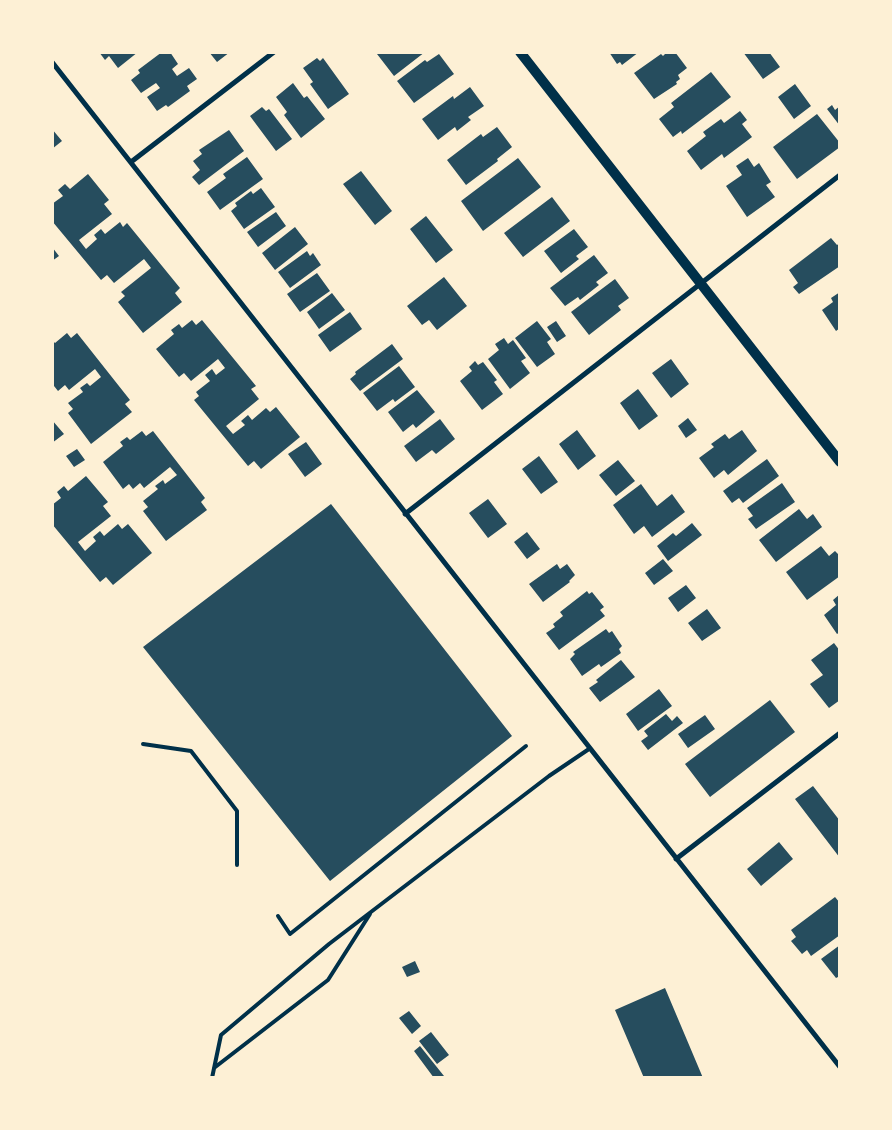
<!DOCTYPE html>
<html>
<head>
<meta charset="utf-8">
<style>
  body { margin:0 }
  #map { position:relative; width:892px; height:1130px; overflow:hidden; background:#fdf0d5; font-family:Jost,sans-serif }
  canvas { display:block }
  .frame { position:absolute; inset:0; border:54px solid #fdf0d5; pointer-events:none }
</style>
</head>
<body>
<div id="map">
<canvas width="892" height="1130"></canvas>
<div class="frame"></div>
</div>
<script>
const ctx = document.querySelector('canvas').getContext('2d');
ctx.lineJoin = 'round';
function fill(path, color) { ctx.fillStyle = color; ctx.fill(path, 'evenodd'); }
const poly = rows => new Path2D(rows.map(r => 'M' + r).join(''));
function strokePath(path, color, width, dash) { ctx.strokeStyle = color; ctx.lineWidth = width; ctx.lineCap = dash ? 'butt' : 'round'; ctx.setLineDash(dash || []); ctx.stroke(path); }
fill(poly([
  [99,52,138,52,118,68,109,56,105,60],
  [162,52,170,52,178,64,172,69,177,76,189,68,197,79,187,86,190,91,168,107,166,105,157,111,147,97,160,88,156,83,141,93,131,80,140,73,138,70],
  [209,52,230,52,217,62],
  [379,52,425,52,394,76,377,54],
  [609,52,639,52,622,65,620,62,617,64],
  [667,52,675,52,687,68,678,75,680,79,676,82,677,84,654,99,634,73,661,54,663,56],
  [743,52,769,52,780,67,763,79],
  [439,54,454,74,414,103,397,81,425,60,427,62],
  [317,58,320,61,323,58,349,94,328,109,310,84,313,82,303,68],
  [711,72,731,97,682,134,681,131,673,137,659,119,674,107,671,103],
  [293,83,304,98,307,96,325,119,301,138,284,115,287,112,276,97],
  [795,84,811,106,794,119,778,97],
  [470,87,484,106,468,117,471,120,457,131,455,127,438,140,422,119,453,96,454,99],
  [832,105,835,110,840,106,840,126,827,109],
  [262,107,266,111,269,109,292,139,276,151,250,116],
  [740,111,747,120,742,124,752,137,724,158,722,154,701,170,687,151,706,136,703,132,721,119,724,123],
  [817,114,840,143,840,147,797,179,773,147],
  [497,127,512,147,497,159,498,161,466,185,447,160,481,134,483,137],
  [52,129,62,141,52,149],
  [229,130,244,151,199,185,192,177,200,170,193,161,202,154,199,150],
  [247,157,263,179,220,210,207,192,226,178,223,174],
  [518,158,541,187,483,231,461,201],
  [748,158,754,167,759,163,771,182,766,185,775,197,747,217,726,186,742,175,736,166],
  [361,171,392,211,375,225,343,184],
  [88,174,109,200,104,204,112,214,79,240,86,249,97,239,94,235,101,229,105,234,120,222,123,227,127,223,180,288,175,293,182,302,143,333,118,302,125,296,121,292,151,268,144,259,114,283,107,275,101,280,52,221,52,204,63,196,58,190,65,184,70,189],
  [261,188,275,207,244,229,231,211,237,206,235,203,251,191,253,194],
  [552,197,570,221,523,257,504,233],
  [276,212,286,226,258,247,247,232],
  [426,216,453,250,436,263,410,229],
  [295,227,308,244,275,270,262,253],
  [574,229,588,247,576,256,579,259,561,273,544,251],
  [831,238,837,245,840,243,840,266,799,294,793,287,798,283,789,270],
  [52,247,59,256,52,261],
  [307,251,310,256,313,253,321,265,290,288,278,272],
  [594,255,608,273,596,282,599,285,580,300,578,297,565,306,550,288],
  [317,273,330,291,300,312,287,294],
  [444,277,467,306,437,330,429,320,422,325,407,306],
  [615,279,629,298,618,306,621,310,589,335,571,312],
  [840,292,840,328,836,331,822,310,833,302,831,298],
  [332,293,345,310,319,329,307,312],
  [350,312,362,329,330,352,318,335],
  [192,320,196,325,202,320,256,386,251,389,259,399,226,426,233,434,245,425,241,421,248,415,252,420,266,408,270,412,276,407,300,437,261,469,254,461,248,466,194,400,199,396,196,392,210,381,205,375,212,369,216,375,225,368,218,359,191,381,184,373,179,377,156,349,174,334,171,330,179,324,182,328],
  [537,321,551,339,547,342,555,354,537,367,515,338],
  [556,321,566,336,557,342,547,327],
  [67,333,71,338,77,333,130,400,125,404,132,412,91,444,68,413,73,409,68,403,83,392,80,388,87,383,90,386,101,377,95,369,69,390,65,385,58,391,54,386,52,388,52,340,55,343],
  [504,338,508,344,513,340,526,358,521,361,530,373,510,389,488,359,499,350,495,344],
  [392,344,403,359,360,391,350,379,356,374,355,372],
  [671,359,689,384,671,398,652,373],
  [475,361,478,365,483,362,497,380,494,382,503,394,482,410,460,381,472,371,469,367],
  [399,366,415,387,395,402,393,399,377,411,363,393],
  [638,389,658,416,639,430,620,403],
  [417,390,435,412,416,428,413,424,403,432,388,412],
  [688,418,697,430,686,438,678,426],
  [440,419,455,439,436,454,432,450,416,462,404,446],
  [52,420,64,434,52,443],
  [577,430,596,456,578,470,559,444],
  [742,430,757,451,728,475,724,470,714,478,699,458,714,447,711,444,725,434,729,439],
  [142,431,146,436,153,431,205,498,201,502,207,510,166,541,143,511,148,507,143,501,158,489,155,486,163,480,165,484,177,475,170,467,144,488,140,483,133,489,129,484,123,489,103,462,123,446,120,442,127,437,130,440],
  [306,442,322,464,305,477,288,454],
  [77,449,85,460,74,467,66,456],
  [539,456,558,482,541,494,522,469],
  [767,459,779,476,743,503,739,498,732,503,723,491],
  [618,460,635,481,616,496,599,475],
  [86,476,108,502,103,506,111,516,78,542,85,551,96,541,93,537,100,531,104,536,118,524,122,529,128,524,152,553,113,585,106,577,100,582,52,524,52,505,61,498,57,492,64,486,68,491],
  [782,483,795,502,756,529,748,519,753,516,747,508],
  [641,484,657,506,672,494,685,512,652,537,644,526,634,534,613,505],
  [488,499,507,524,488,538,469,513],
  [331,504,512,736,330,881,143,647],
  [799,509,807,519,813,514,822,527,776,562,759,540],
  [692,523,702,535,668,561,657,546,673,533,676,536],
  [527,532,540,549,527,559,514,542],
  [821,546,829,556,835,551,840,556,840,576,807,600,786,572],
  [663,559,673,571,654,585,645,573],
  [557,564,560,569,567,564,575,575,569,581,570,582,543,602,529,584],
  [686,585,696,598,678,612,668,598],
  [587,591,589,594,592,592,604,607,600,610,605,616,559,650,546,633,555,627,553,624,563,616,560,612],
  [840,594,840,632,837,634,824,615,836,605,833,600],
  [707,609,721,628,702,641,688,623],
  [606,629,609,633,612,631,622,646,619,649,621,653,601,667,599,664,582,676,570,659,575,654,573,652],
  [834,643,840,651,840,700,829,708,810,684,823,675,811,660],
  [621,660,635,677,600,702,589,688,598,682,596,680],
  [659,689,672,706,638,731,626,714],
  [770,700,795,732,710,797,685,764],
  [666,714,672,721,677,716,683,723,648,750,641,741,648,736,644,731],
  [705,715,715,729,688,748,678,734],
  [813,786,840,821,840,858,795,799],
  [779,842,793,859,761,886,747,869],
  [835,897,840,903,840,935,811,956,807,950,802,954,791,941,796,937,791,930],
  [840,945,840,976,836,978,821,959],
  [415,961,420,972,407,977,402,967],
  [665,988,703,1078,644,1078,615,1010],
  [409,1011,421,1026,412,1034,399,1018],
  [431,1032,449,1055,437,1064,419,1041],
  [420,1046,444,1076,442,1078,434,1078,414,1051]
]), '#264d5e');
strokePath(poly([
  [143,744,191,751,237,811,237,865],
  [278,916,290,934,526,746],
  [214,1068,328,980,370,914],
  [212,1078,221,1035,329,944,549,776,589,749]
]), '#003049', 4);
strokePath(poly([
  [52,62,840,1067],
  [131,162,274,52],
  [405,514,840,175],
  [676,859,840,733]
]), '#003049', 5);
strokePath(poly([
  [520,52,840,462]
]), '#003049', 10);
</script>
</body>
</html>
